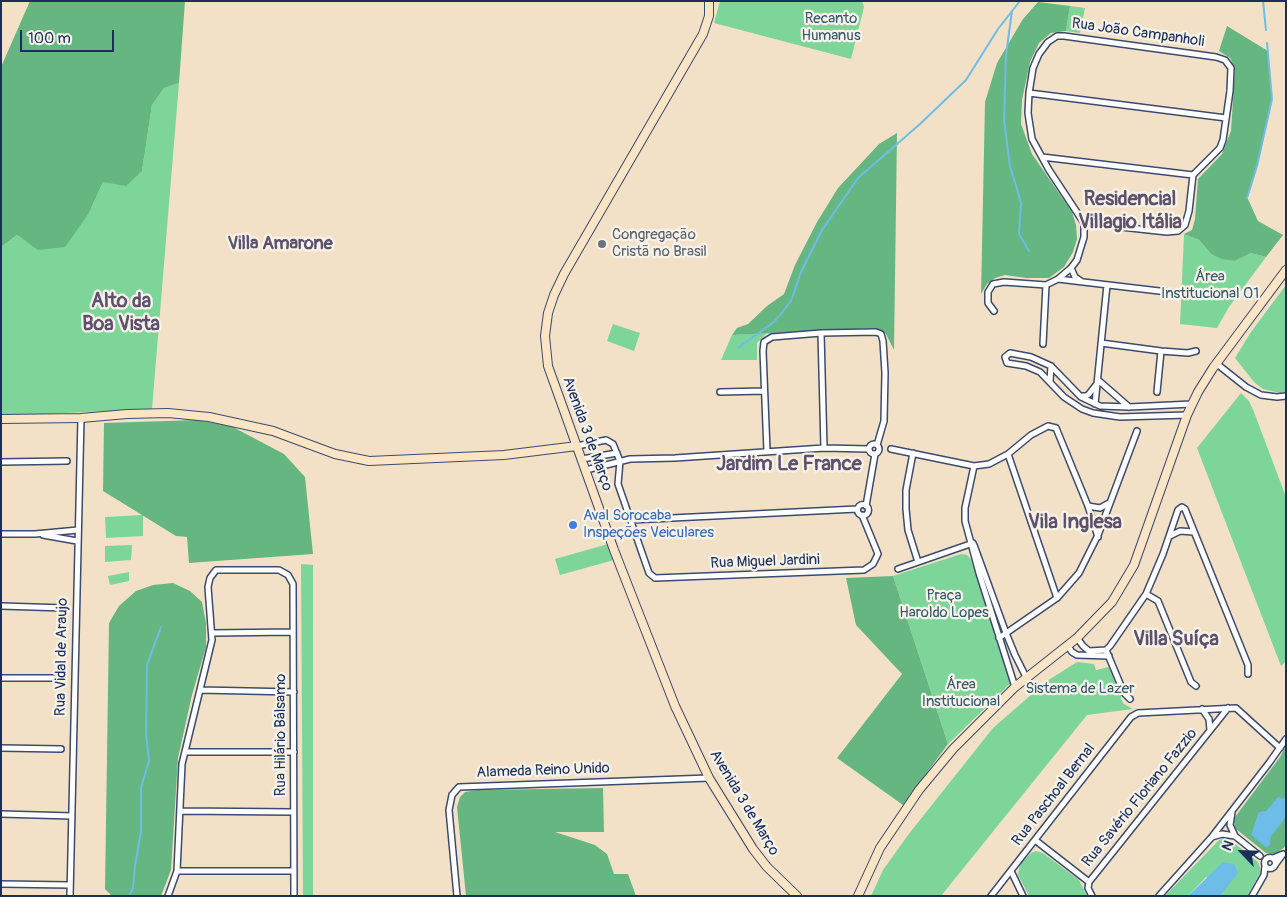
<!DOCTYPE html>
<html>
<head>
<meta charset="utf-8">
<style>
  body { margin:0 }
  #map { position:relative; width:1287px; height:897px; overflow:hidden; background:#f3e1c7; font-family:Pangolin,sans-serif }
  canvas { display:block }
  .frame { position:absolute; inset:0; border:2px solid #1b2f5e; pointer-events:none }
  .north { position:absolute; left:1217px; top:827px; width:50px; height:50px; -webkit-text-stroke:4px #f7f3e8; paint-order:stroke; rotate:294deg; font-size:14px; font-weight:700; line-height:20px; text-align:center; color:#1b2f5e }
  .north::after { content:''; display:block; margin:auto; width:18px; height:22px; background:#1b2f5e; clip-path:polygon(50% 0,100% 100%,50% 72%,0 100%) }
  .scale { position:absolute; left:20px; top:30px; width:94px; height:22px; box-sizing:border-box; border:2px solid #1b2f5e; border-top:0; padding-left:6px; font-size:15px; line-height:18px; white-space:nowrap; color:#1b2f5e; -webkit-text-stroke:4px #f7f3e8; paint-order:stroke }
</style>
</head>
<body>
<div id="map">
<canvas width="1287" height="897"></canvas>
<div class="frame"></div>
<div class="north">N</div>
<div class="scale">100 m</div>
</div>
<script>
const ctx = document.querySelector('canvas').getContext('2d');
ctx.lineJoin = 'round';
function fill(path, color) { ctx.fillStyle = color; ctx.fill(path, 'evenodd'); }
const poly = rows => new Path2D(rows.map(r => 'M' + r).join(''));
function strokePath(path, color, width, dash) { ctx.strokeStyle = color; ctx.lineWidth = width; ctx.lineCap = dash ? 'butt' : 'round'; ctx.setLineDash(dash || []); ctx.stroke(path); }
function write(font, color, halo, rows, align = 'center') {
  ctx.font = font + ' Pangolin,sans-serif'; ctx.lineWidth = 4.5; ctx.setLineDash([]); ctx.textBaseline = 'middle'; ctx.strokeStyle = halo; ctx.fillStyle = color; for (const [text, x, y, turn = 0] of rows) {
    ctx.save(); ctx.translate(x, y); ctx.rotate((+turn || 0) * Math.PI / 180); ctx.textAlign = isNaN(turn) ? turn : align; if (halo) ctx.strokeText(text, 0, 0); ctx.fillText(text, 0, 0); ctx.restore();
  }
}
fill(poly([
  [720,1,862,1,864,7,851,59,714,23],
  [1070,6,1085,8,1080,33,1066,31],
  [179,83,152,409,1,416,1,247,17,235,39,250,89,213,103,182,142,171,152,105,164,88],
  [1184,234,1199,240,1211,254,1235,261,1251,253,1266,257,1229,307,1217,328,1180,324],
  [1286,285,1286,392,1280,393,1263,389,1254,382,1235,358,1251,332],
  [613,324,640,333,634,351,607,341],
  [767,333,757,343,757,360,721,360,732,335],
  [1241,393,1249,401,1254,412,1286,497,1286,661,1281,666,1197,448],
  [143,515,143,536,106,538,105,517],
  [608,544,614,560,560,575,555,559],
  [132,545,131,560,105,562,105,546],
  [961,554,967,555,971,559,1011,683,948,744,893,576],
  [301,564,313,565,313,896,303,896],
  [129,572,129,581,110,585,108,576],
  [1077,662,1094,664,1096,670,1109,667,1121,695,1121,699,1124,704,1133,709,1087,715,941,896,871,896,883,870,908,835,993,728,1047,681],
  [1223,838,1228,838,1258,862,1260,867,1260,873,1247,896,1220,896,1224,890,1206,877,1188,896,1165,896,1218,841],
  [1036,851,1043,853,1079,880,1087,896,1029,896,1018,875,1019,869,1021,863,1031,853]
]), '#7dd59a');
fill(poly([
  [30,1,185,1,179,83,164,88,152,105,142,171,126,186,103,182,89,213,65,247,38,250,17,235,1,247,1,67],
  [1038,2,1070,6,1066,31,1051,33,1039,43,1030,62,1022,100,1021,124,1032,154,1072,212,1076,225,1077,239,1073,252,1064,267,1049,278,1026,278,1005,275,995,278,987,284,981,294,985,102,997,63,1023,19],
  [1227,26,1268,51,1272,99,1257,166,1247,197,1258,221,1283,235,1266,257,1251,253,1235,261,1222,259,1211,254,1199,240,1184,234,1192,230,1195,219,1198,179,1222,154,1231,131,1235,68,1230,58,1219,51],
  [897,133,894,350,886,334,875,328,732,335,737,328,748,324,767,306,784,294,795,265,817,222,838,188,879,144],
  [197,420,231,426,284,454,305,477,313,554,189,563,187,537,176,536,103,491,104,423],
  [893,576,948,744,903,805,837,758,902,674,856,625,846,578],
  [173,583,190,591,202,602,206,623,206,647,192,695,178,758,171,870,161,896,112,896,105,889,109,623,119,606,136,591,153,585],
  [1286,746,1286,846,1277,853,1271,854,1266,853,1236,829,1234,822,1235,817,1280,757],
  [603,788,604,832,555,832,595,845,607,854,614,874,628,874,636,896,466,896,457,807,460,797,465,792,478,790]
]), '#66b682');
fill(poly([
  [1286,795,1286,816,1281,824,1271,836,1270,844,1267,848,1251,835,1259,812,1266,811,1278,797,1284,799],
  [1223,862,1234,864,1238,873,1220,896,1188,896]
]), '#6dbde8');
strokePath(poly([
  [1263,1,1266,30],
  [1012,11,1006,55,1004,120,1010,166,1021,203,1019,234,1029,251],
  [1247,198,1257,166,1272,99,1267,43],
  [738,348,775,321,791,301,801,272,822,230,858,178,920,124,966,80,998,29,1020,1],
  [129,896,133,888,135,866,141,831,141,788,149,761,146,733,147,665,161,627]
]), '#6dbde8', 2);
const street = poly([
  [1029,93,1226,118],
  [1042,157,1193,175],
  [1071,268,1075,277,1081,281],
  [1058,279,1176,293],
  [994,311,988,303,988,292,993,284,1004,282,1046,285,1058,279,1071,268,1077,260,1084,237,1084,223,1049,170,1032,139,1028,113,1029,93,1033,68,1039,54,1048,42,1057,36,1064,36,1216,57,1225,60,1231,68,1230,91,1223,140,1220,148,1193,175,1189,211,1185,225,1178,231,1167,232,1084,223],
  [821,333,824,448],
  [1101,343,1161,351,1188,353,1196,351],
  [1043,344,1046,285],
  [1217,364,1246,387,1261,395,1277,397,1286,396],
  [1098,380,1129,407],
  [1050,381,1051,366],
  [720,392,764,391],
  [1157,392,1161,351],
  [1082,396,1086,396,1089,394,1096,385],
  [1095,404,1107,285],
  [1187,415,1120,417,1093,413,1082,409,1064,397,1040,372,1026,366,1007,363,1005,357,1010,353,1031,357,1051,366,1081,397,1100,406,1129,407,1192,404],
  '869 449a5 5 0 1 1 10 0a5 5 0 1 1-10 0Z',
  [577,446,606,440,613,444,620,461,618,484,649,573,655,578,864,570,873,564,878,554,862,515],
  [891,449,974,466,989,464,1008,454,1031,435,1048,426,1056,428,1088,506,1098,537],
  [767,451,763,351,764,342,772,337,821,333,876,332,881,334,883,341,885,373,884,421,877,445],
  [913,453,906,490,906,509,908,530,918,562],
  [1008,454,1057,598],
  [582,459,617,453],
  [1,462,67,461],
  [974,466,965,508,965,521,979,573,1015,687],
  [586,470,630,459,675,458,824,448,869,449],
  '857.5 510a5.5 5.5 0 1 1 11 0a5.5 5.5 0 1 1-11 0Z',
  [866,506,875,454],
  [1088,506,1100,508,1109,503],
  [631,520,857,509],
  [1,534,35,534,78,530],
  [43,535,77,541],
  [1170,536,1180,531,1194,532],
  [974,545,1006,633,1015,655,1026,677],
  [898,569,973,543],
  [1146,594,1158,601,1191,682,1196,686],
  [1,606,65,608],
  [212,633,293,632],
  [999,638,1057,598,1079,573,1098,535,1137,431],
  [1077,638,1083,646,1089,651,1106,650,1110,646,1146,594,1163,554,1178,510,1182,507,1185,509,1248,665,1248,674],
  [1067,645,1072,652,1077,655,1109,656],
  [1106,650,1124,693,1130,699],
  [1,678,61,678],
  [200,690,294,692],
  [1202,709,1209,719,1210,730],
  [1,748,61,749],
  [185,752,294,752],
  [181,811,293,812],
  [1232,812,1230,825,1235,836,1260,856],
  [1,814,72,816],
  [1212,837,1222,834,1235,836],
  [1035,840,1089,882],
  '1264.5 863a5.5 5.5 0 1 1 11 0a5.5 5.5 0 1 1-11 0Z',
  [1273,858,1283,854,1275,865],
  [177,871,294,871],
  [1011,871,1023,896],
  [1089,882,1228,708],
  [1089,882,1088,888,1092,896],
  [1,884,70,885],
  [70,896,81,418],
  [168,896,177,871,182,764,212,640,208,587,210,578,216,570,279,570,288,575,293,584,294,896],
  [457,896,449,810,452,795,459,787,709,778],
  [991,896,1131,717,1138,713,1236,708,1280,748],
  [1159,896,1211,838,1269,763,1286,739],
  [1252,896,1264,875,1265,866]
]);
const secondary = poly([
  [709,1,709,16,703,34,564,274,554,295,548,313,545,336,548,366,614,550,675,706,709,778,753,849,767,867,797,896],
  [1,419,81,418,127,414,168,413,209,417,273,431,335,454,369,461,504,455,577,446],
  [858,896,880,848,919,790,953,749,1015,687,1077,638,1112,602,1134,565,1187,415,1198,392,1213,368,1286,270]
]);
strokePath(street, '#3b4a6e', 8);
strokePath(secondary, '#3b4a6e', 10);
strokePath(street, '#fff', 5);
strokePath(secondary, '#fce5c4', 8);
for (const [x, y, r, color] of [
  [602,244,5,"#6b7280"],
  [573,525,5,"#3f7fe0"]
]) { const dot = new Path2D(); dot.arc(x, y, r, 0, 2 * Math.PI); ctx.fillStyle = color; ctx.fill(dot); strokePath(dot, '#f7f3e8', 2); }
write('15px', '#34586d', '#f7f3e8', [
  ["Recanto",831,19],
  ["Humanus",831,36],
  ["Área",1210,277],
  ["Institucional 01",1210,294],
  ["Praça",944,596],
  ["Haroldo Lopes",944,613],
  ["Área",961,685],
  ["Institucional",961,702],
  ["Sistema de Lazer",1080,689]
]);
write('15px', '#1b2f5e', '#f7f3e8', [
  ["Rua João Campanholi",1138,33,8],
  ["Avenida 3 de Março",587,434,70],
  ["Rua Miguel Jardini",765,562,-2],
  ["Rua Vidal de Araujo",62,657,-89],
  ["Rua Hilário Bálsamo",281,735,-90],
  ["Alameda Reino Unido",543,771,-2],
  ["Rua Paschoal Bernal",1054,795,-52],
  ["Rua Savério Floriano Fazzio",1140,798,-51],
  ["Avenida 3 de Março",744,803,59]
]);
write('15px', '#5b616d', '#f7f3e8', [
  ["Congregação",612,235],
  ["Cristã no Brasil",612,252]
], 'left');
write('15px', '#366cbe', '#f7f3e8', [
  ["Aval Sorocaba",583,516],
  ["Inspeções Veiculares",583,533]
], 'left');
write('bold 18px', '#5d516e', '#f7f3e8', [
  ["Villa Amarone",280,244]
]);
write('bold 20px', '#5d516e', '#f7f3e8', [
  ["Residencial",1130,200],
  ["Villagio Itália",1130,223],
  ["Alto da",121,302],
  ["Boa Vista",121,325],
  ["Jardim Le France",789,465],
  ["Vila Inglesa",1075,523],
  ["Villa Suíça",1176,640]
]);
</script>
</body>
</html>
